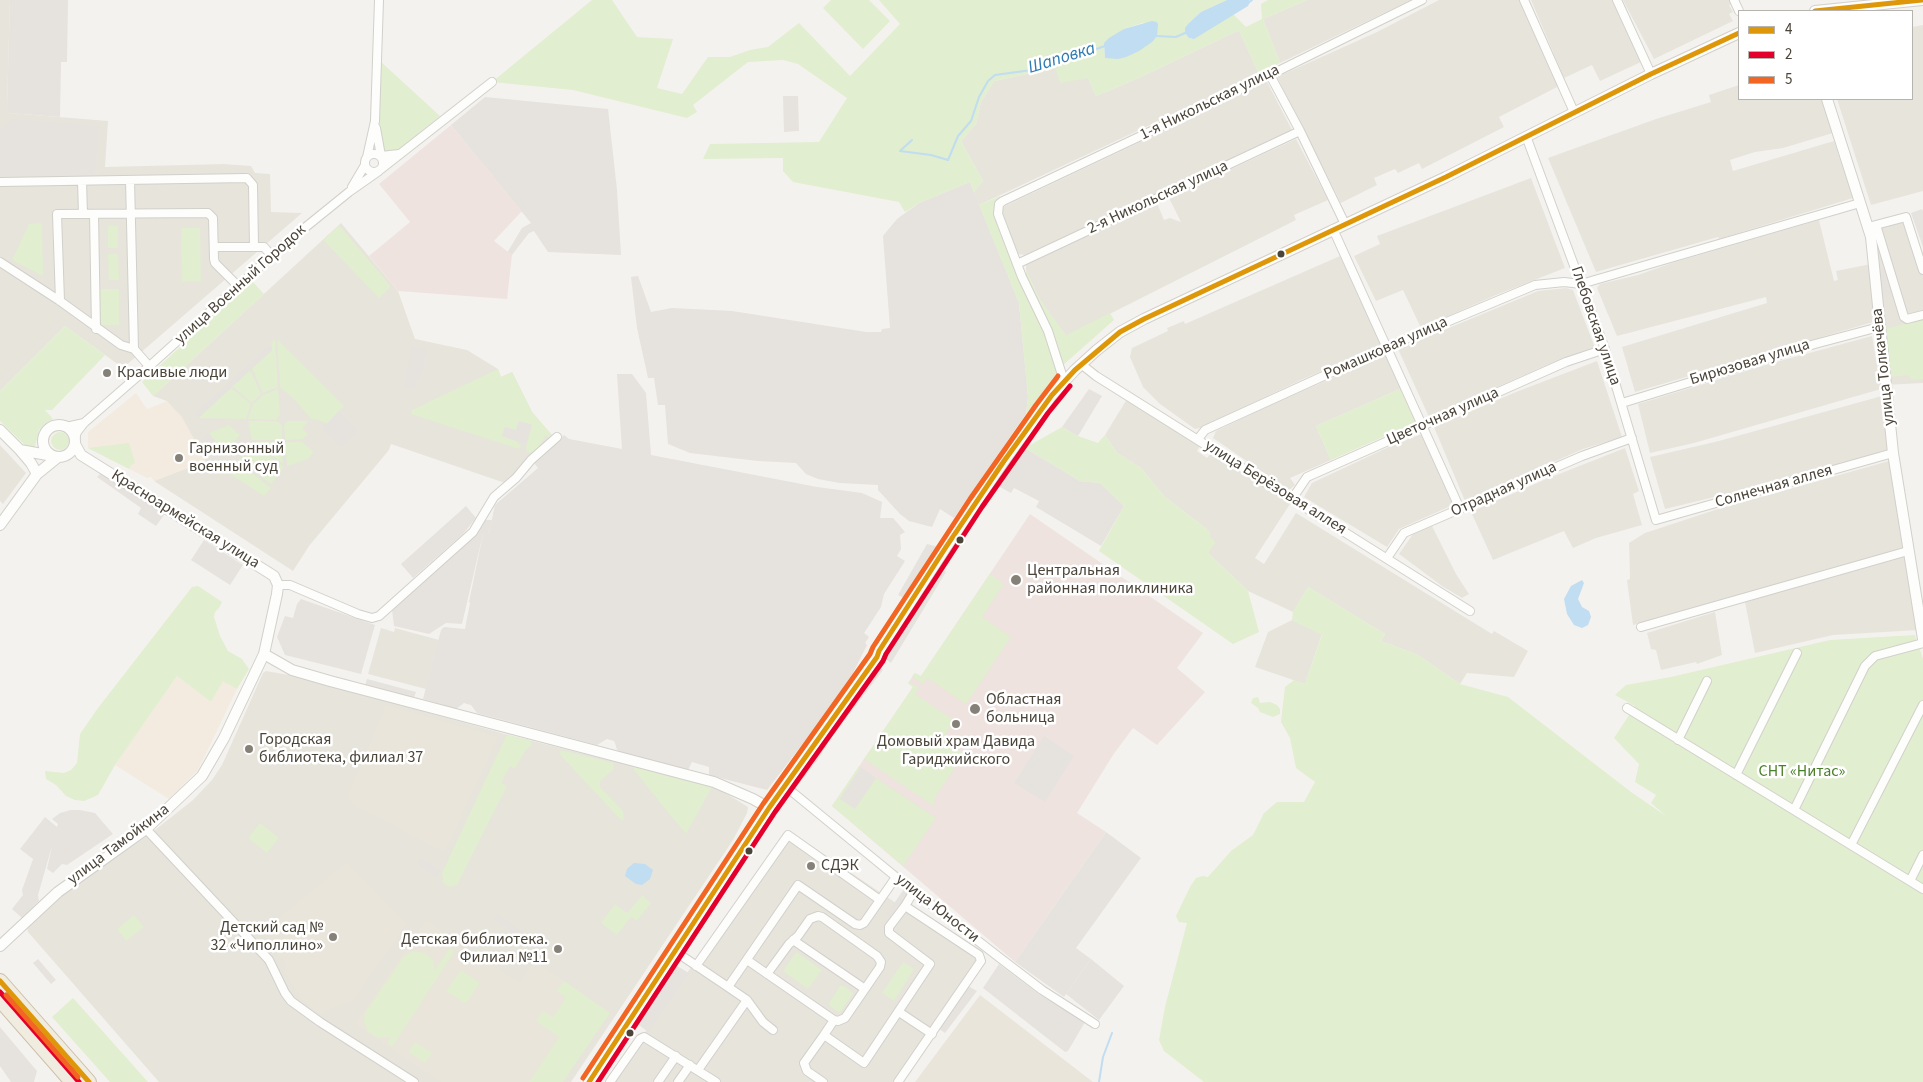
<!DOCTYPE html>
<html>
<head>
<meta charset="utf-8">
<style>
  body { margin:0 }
  #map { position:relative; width:1923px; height:1082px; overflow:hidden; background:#f4f2ee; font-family:"Source Sans 3",sans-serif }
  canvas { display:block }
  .legend { position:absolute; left:1738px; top:10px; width:175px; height:90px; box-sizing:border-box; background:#fff; border:1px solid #b7b4b0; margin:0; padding:6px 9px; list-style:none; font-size:15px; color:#4b4439 }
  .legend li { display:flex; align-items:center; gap:10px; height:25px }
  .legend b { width:25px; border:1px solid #b7b4b0 }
</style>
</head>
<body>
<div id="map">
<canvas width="1923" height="1082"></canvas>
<ul class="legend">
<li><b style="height:6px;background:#dd9709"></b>4</li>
<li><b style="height:6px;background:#e4002b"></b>2</li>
<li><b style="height:6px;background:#f26522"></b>5</li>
</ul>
</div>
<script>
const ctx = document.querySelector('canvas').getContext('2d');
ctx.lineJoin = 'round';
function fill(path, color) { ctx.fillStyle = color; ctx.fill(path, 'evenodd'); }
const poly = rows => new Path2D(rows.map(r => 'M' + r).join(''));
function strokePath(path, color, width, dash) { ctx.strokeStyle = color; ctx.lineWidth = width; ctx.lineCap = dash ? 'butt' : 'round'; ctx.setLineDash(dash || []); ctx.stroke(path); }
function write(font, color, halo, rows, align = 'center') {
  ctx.font = font + ' "Source Sans 3",sans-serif'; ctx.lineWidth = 5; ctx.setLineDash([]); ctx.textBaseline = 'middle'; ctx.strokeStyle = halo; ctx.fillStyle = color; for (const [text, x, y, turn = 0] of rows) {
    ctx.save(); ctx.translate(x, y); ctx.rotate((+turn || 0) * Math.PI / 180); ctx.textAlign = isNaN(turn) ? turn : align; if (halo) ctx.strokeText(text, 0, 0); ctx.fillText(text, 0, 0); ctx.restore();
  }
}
fill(poly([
  [0,0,10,0,7,109,9,113,108,121,105,167,224,164,251,166,255,173,270,174,271,212,302,213,123,368,65,326,0,391],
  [1307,0,1411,0,1280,63,1263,19],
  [1439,0,1519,0,1559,86,1499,117,1504,127,1422,169,1419,163,1398,173,1395,169,1374,178,1377,185,1341,203,1277,77,1377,32],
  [1531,0,1612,0,1641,62,1600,81,1592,65,1564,78],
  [1623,0,1730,0,1732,4,1729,5,1733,12,1729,14,1733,21,1654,59],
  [1923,25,1923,191,1871,205,1837,99,1912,99,1912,27],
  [1239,30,1259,74,979,205,974,192,983,181,961,141,976,124,981,102,994,81,1055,68,1088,78,1096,96,1143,76],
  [1267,82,1292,130,1145,200,1025,255,1018,254,1002,214,1002,209,1005,206],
  [1739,85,1739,99,1822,99,1833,133,1783,148,1755,152,1730,160,1733,171,1834,141,1853,198,1719,239,1718,237,1596,272,1548,158,1656,119,1711,102,1709,95],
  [1296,139,1328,200,1294,215,1296,220,1066,336,1040,300,1026,270,1026,265,1029,262,1157,203,1164,220,1170,218,1181,222,1169,198],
  [1531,178,1565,268,1496,295,1421,328,1403,290,1376,301,1354,256,1380,244,1377,236],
  [1904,217,1923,270,1923,383,1885,385,1874,264,1876,225],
  [1819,220,1834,281,1838,280,1836,271,1871,264,1873,322,1635,392,1622,347,1767,303,1766,297,1617,336,1597,288,1600,284,1638,275,1675,262],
  [341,223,398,291,415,339,467,350,498,369,501,377,512,372,532,412,552,435,505,483,391,444,389,450,309,546,293,571,154,481,205,461,167,401,153,396],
  [1340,256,1381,345,1301,380,1200,428,1195,429,1160,404,1143,387,1130,357,1132,348,1168,331,1167,328,1184,321,1185,324],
  [1566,288,1573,290,1595,348,1549,364,1429,417,1398,349,1538,291],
  [1872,336,1881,389,1694,443,1650,453,1638,404,1769,364],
  [1387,354,1402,388,1316,426,1331,460,1290,478,1295,485,1289,490,1213,438,1216,431,1273,404],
  [1597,361,1622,437,1583,449,1465,501,1434,427,1516,392],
  [1882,396,1888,450,1764,485,1665,509,1650,457,1719,441],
  [1127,399,1200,446,1197,451,1207,458,1211,453,1290,504,1255,558,1264,564,1296,513,1492,634,1494,631,1528,651,1514,677,1467,673,1460,684,1418,655,1381,641,1385,634,1308,587,1293,612,1248,591,1208,553,1210,538,1209,531,1165,497,1141,468,1117,453,1105,435],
  [1422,434,1453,505,1399,529,1387,547,1304,497,1312,483,1393,445],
  [0,445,26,473,3,504,0,501],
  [1625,448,1639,491,1633,494,1642,525,1596,538,1573,548,1564,531,1493,560,1471,512,1544,480],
  [1889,461,1905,548,1633,625,1627,580,1630,579,1629,543,1645,533,1715,510],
  [1432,526,1456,574,1469,594,1462,598,1442,586,1399,554,1413,534],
  [1907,556,1918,630,1833,635,1755,653,1745,602],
  [1715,612,1722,655,1697,664,1696,662,1661,670,1656,650,1651,649,1647,633],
  [1292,620,1322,634,1305,684,1255,667,1268,632],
  [381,628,394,632,395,628,439,640,426,689,368,674],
  [266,671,295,676,505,734,703,784,719,789,748,807,747,813,733,840,571,1082,159,1082,28,932,27,927,61,896,150,834,193,800,212,780,222,765,263,673],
  [788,830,977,958,978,962,925,1038,894,1082,610,1082]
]), '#e7e4dc');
fill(poly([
  [136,393,147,409,167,401,182,417,206,461,154,481,151,477,147,478,88,448,88,432],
  [177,676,211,702,223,680,237,689,198,770,169,799,115,765]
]), '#f3ebdf');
fill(poly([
  [10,0,68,0,67,62,61,62,60,117,9,113,7,109],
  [485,97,608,109,617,190,621,255,548,252,534,231,529,233,512,255,507,253,522,228,531,223,451,125],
  [970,182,1019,303,1028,397,1026,414,954,518,940,509,932,527,909,521,900,514,878,490,878,485,840,483,818,479,806,474,796,463,758,461,690,453,668,444,665,405,658,405,654,378,648,378,637,328,631,277,638,276,651,312,672,308,732,311,866,332,881,332,882,329,890,328,883,236,897,219,919,203],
  [617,374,632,374,646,393,651,455,817,487,862,493,882,502,880,518,893,518,905,532,900,535,901,549,897,556,905,561,884,594,881,607,864,633,869,637,865,643,867,645,845,689,767,790,709,775,709,767,692,762,688,770,618,751,614,741,607,739,597,745,477,713,471,705,467,704,464,703,456,709,423,699,441,630,444,627,465,629,470,603,469,602,483,534,488,534,490,528,495,505,538,468,534,463,564,435,569,439,622,449],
  [1091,959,1124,986,1099,1020,1066,994]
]), '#e6e2de');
fill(poly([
  [386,705,498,737,445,852,357,807,347,798],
  [347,862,407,924,354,999,318,1014,302,1000,285,973,286,962,270,946,266,928],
  [426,920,519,983,534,961,610,1013,563,1082,441,1082,355,1024],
  [980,995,1093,1082,915,1082]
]), '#eae5da');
fill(poly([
  [451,125,522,211,494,241,512,255,507,299,398,291,369,256,410,222,379,184],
  [1030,514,1203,633,1177,668,1205,692,1157,745,1133,728,1113,755,1077,813,1106,832,1015,962,832,806,913,687,908,683,915,673,921,676]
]), '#eee3df');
fill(poly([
  [592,0,612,0,637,37,673,39,657,88,682,94,708,57,730,57,750,50,768,47,799,23,850,76,900,24,879,0,1227,0,1201,12,1189,23,1187,36,1191,39,1233,14,1246,27,1262,19,1261,4,1268,0,1307,0,1263,19,1280,63,1259,74,1239,30,1143,76,1096,96,1088,78,1060,83,1055,68,994,81,981,102,976,124,961,141,983,181,974,192,970,182,919,203,905,212,899,202,793,182,783,171,783,158,703,159,710,144,819,142,847,98,798,64,783,60,748,62,693,105,697,112,687,118,573,90,492,82],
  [1145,22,1105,58,1104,46,1124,29],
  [831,0,869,0,890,21,863,49,823,8],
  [380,61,440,116,394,153,388,153,383,151,379,143,378,112],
  [1000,196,1003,201,998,206,1025,276,1026,270,1040,300,1066,335,1110,313,1114,320,1062,366,1026,414,1028,397,1019,303,979,205],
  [42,223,43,276,12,260,29,224],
  [339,225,391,286,379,298,323,240],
  [108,226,118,226,118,248,108,248],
  [181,228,200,228,201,281,182,282],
  [108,254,118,254,119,280,109,280],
  [252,281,264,294,153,396,142,382],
  [100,289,119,289,119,325,101,325],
  [1923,319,1923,379,1911,380,1909,375,1890,377,1885,329],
  [65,326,105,355,52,410,45,410,53,419,47,422,39,430,35,447,27,447,0,421,0,391],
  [275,339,278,387,263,393,252,368,272,350,271,343],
  [277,339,344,406,327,424,318,420,311,419,294,399,280,387],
  [498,369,501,377,512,372,532,412,552,435,549,438,546,435,535,453,527,452,526,447,532,425,519,421,516,430,505,427,502,436,518,442,521,446,519,449,411,414,412,410],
  [250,370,261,394,252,403,232,386],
  [231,388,251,404,246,419,198,418],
  [1402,388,1417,422,1331,460,1316,426],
  [278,389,280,415,276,420,248,419,253,404,263,395],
  [248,421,277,421,282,425,282,440,252,440],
  [287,421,309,421,302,428,308,434,303,439,285,440,284,425],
  [229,425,240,435,224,453,209,433],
  [1062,427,1078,436,1098,443,1105,435,1117,453,1141,468,1165,497,1209,531,1210,537,1216,542,1208,553,1248,591,1259,632,1233,644,1099,551,1124,506,1100,483,1080,481,1025,448],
  '51 441a9 9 0 1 1 18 0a9 9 0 1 1-18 0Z',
  [254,442,282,442,283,464],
  [285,442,302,442,314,452,308,459,287,466],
  [129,443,135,463,131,465,129,469,88,448],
  [252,443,284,467,271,484,239,460],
  [237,461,271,488,264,496,227,472],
  [990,574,1004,584,982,617,1011,637,966,704,927,678,923,684,912,676,915,673,921,676],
  [198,586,222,602,219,608,215,612,214,617,220,636,228,651,242,659,249,669,237,689,223,681,211,702,177,676,115,765,98,795,84,801,75,800,66,796,56,785,46,779,45,771,64,773,71,770,77,763,80,734,98,708,192,587],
  [1308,587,1385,634,1381,641,1418,655,1460,684,1508,697,1631,792,1666,816,1651,803,1656,795,1635,782,1639,764,1614,738,1635,706,1615,695,1626,685,1671,677,1830,640,1915,635,1923,659,1923,1082,1204,1082,1164,1051,1159,1040,1165,1007,1187,923,1179,922,1176,916,1190,887,1196,878,1203,876,1208,877,1231,851,1253,835,1264,813,1277,802,1304,802,1315,782,1296,768,1290,738,1281,722,1285,687,1294,680,1305,684,1322,635,1292,620,1293,612],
  [909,681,919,688,915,694,955,721,942,739,964,754,933,801,935,803,934,806,864,759,913,687,908,683],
  [1258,697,1260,703,1270,702,1277,705,1280,709,1280,714,1273,717,1260,712,1258,708,1251,703,1253,698],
  [508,735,530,740,532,745,525,751,515,769,510,766,501,783,507,786,457,885,449,887,443,882,442,873,506,736],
  [561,750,614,763,613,770,600,781,600,787,623,811,624,819,621,820,560,755],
  [631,766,712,787,686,834,658,800],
  [859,766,861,767,840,798,855,808,876,778,936,818,903,866,832,806],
  [260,823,279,838,267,853,248,838],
  [642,895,651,903,637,921,631,917,617,935,601,923,615,904,627,913],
  [134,915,144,927,126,941,117,929],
  [450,948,455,951,392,1047,387,1043,391,1037,379,1038,368,1032,364,1023,365,1013,404,956,413,951,425,953,433,960,435,970],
  [796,952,822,970,808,989,783,971],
  [903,962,914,969,894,1001,882,993],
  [461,970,480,983,466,1004,446,991],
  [564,981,610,1013,563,1082,529,1082,559,1037,536,1021,543,1011,553,1017,566,998,557,991],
  [840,986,844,986,852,992,853,994,841,1011,838,1012,830,1006,829,1003],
  [73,998,148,1082,110,1082,52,1017],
  [415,1042,432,1053,425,1063,408,1052]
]), '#e1eecf');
fill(poly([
  [783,96,798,96,799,131,784,132],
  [14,119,99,126,95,176,0,176,0,129],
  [1922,209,1923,211,1923,247,1911,213],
  [1889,266,1897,293,1882,298,1880,269],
  [269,346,272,350,198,418,195,414],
  [412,346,427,349,421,377,417,380,415,389,404,387],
  [1089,389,1102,396,1078,436,1062,427],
  [339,411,358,430,342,447,322,429],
  [519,421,532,425,526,444,502,436,505,427,516,430],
  [209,433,224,453,213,462,201,440],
  [1025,448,1080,481,1100,483,1124,506,1101,546,1036,507,1039,501,1014,488,1011,493,998,486],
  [102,472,166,512,156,526,138,514,141,508,97,477],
  [466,506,476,518,463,534,413,578,401,564],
  [485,520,492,520,490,528,488,534,483,534,462,624,446,623,429,634,394,626,392,610,476,533],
  [204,540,243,565,230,585,191,560],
  [927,544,943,548,908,600,898,595],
  [938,567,946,572,891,663,880,655],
  [301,599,375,625,361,674,285,655,277,637,285,616,293,618,297,604],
  [874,664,883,670,832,737,825,732],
  [367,679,416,692,414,698,365,686],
  [1044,736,1074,756,1045,802,1014,783],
  [820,738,828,743,819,758,795,789,788,784],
  [618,740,692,760,688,770,618,751,616,747],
  [861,767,876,778,855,809,840,799],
  [71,810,80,810,95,813,113,834,67,865,62,864,53,873,47,869,52,846,38,895,39,901,22,918,12,909,23,895,22,890,33,859,20,849,45,817,57,827,58,824,52,819,60,813],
  [1106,832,1141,858,1076,948,1091,959,1064,997,1015,962],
  [421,858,440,870,436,877,417,865],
  [904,889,909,893,890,919,886,915],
  [497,914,540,944,536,949,494,919],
  [38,959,56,980,51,984,33,963],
  [672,963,689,973,648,1032,634,1021],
  [999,964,1040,995,1085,1022,1068,1051,1065,1052,983,988],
  [968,986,977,991,945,1033,938,1028],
  [0,1027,37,1071,34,1082,11,1082,0,1066]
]), '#e6e3df');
fill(poly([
  [1227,0,1249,0,1250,2,1248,6,1194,39,1189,38,1185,33,1185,28,1189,23,1201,12],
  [1152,21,1157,22,1158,25,1157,36,1152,42,1139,51,1126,57,1118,59,1105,58,1104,43,1109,38,1124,29],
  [1582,580,1584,583,1578,599,1582,607,1589,611,1591,617,1588,625,1582,628,1574,625,1567,614,1564,599,1571,586],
  [634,863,645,864,653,870,650,879,642,885,636,884,625,876,627,869]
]), '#c0ddf1');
strokePath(poly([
  [1248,3,1252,0],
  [1156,36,1176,37,1185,33],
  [912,140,900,151,931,155,948,160,958,136,971,121,979,97,988,81,995,75,1039,69,1105,46],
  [1099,1082,1103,1057,1112,1033]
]), '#c0ddf1', 2);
const minor = poly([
  [1524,0,1574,112],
  [1617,0,1651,74],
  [1734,0,1739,11],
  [1270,75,1300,131,1345,224],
  [376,128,381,156,399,154],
  [1526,136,1605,349,1656,520,1893,453],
  '365 163a9 9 0 1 1 18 0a9 9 0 1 1-18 0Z',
  [367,157,375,121,379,0],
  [381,169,492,82],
  [130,180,134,349],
  [82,181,83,214],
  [0,182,247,178,253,185,254,247],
  [352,187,365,165],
  [94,214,96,329],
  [1876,225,1904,317,1907,319,1923,315],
  [1872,226,1906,217,1923,270],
  [1333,229,1460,509],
  [214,247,264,247,272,256],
  [0,262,60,301,121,345,134,349,149,366],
  [1017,264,1300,131],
  [60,301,57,214,208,213,213,218,214,259,215,263,238,286],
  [1081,364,1096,376,1470,611],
  [1064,381,1048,331,1022,277,998,214,999,204,1003,201,1270,75,1422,0],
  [1622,403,1815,344,1879,327],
  [66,427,84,423],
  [75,439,77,432,84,423,153,363,286,243,349,192,379,171],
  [1198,439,1205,430,1387,347,1535,285,1564,282,1581,284,1860,203],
  [1292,499,1307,477,1566,362,1605,349],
  [1387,558,1404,533,1582,456,1632,438],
  [278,585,290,585,358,614,372,618,379,616,473,532,494,497,516,478,531,460,557,437],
  [1641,627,1908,551],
  [1627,708,1923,889],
  [1678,740,1707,681],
  [1736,775,1797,653],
  [785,786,896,877,1000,958,1042,990,1095,1024],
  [1794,810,1865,666,1875,656,1923,643],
  [146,829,269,960,285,993,291,1001,320,1022,414,1082],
  [1851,845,1923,705],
  [1910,881,1923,855],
  [793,940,865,989],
  [676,952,728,987,798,885,855,924,860,925,864,923,896,877],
  [747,960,834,1020,824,1035],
  [696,966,788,835,880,900],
  [767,974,789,944,798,936,810,919,818,916,822,917,877,956,881,962,880,967,845,1018,838,1021,834,1020],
  [747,1000,763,1022,773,1030],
  [899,1012,932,1034],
  [698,1070,747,1000,728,987],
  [610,1082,640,1039,644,1037,716,1082],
  [658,1082,676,1056],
  [678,1082,690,1065],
  [823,1082,807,1071,804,1063,824,1035,864,1063,930,964,889,933,889,927,905,906],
  [898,1082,981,961,979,955,905,906,914,891]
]);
const tertiary = poly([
  [1815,11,1922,0],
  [1827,99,1871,237,1893,453,1923,639],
  '43 441a16 16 0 1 1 32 0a16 16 0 1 1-32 0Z',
  [0,430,20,450,31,463,37,474],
  [20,450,53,456],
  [0,525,37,474,58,457],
  [264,654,292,670,330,681,714,782,753,799,769,808],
  [0,946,58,892,146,829,202,776,224,738,264,654,277,594,278,585,274,576,81,455,75,444],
  [589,1082,769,808,877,657,879,651,946,547,1004,461,1052,395,1075,370,1097,350,1120,332,1144,319,1446,177,1651,74,1739,33]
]);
const trunk = poly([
  [0,981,89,1082],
  [0,1000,72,1082]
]);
strokePath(minor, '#d2d0cb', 10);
strokePath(tertiary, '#d2d0cb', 12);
strokePath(trunk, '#ccbfa9', 16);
strokePath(minor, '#fdfdfc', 8);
strokePath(tertiary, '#fdfdfc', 10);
strokePath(trunk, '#f0ece0', 14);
strokePath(poly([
  [1815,11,1922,0],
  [0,981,89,1082],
  [589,1082,769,808,877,657,879,651,946,547,1004,461,1052,395,1075,370,1120,332,1144,319,1446,177,1651,74,1739,33]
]), '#dd9709', 5);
strokePath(poly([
  [0,992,79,1082],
  [598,1082,775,812,883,661,886,654,982,507,1048,413,1070,386]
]), '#e4002b', 5);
strokePath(poly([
  [6,995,78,1077],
  [583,1078,763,804,870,654,873,647,970,499,1036,405,1058,376]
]), '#f26522', 5);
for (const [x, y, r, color] of [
  [1281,254,4.5,"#4b4439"],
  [107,373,5,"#868178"],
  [179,458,5,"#868178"],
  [960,540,4.5,"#4b4439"],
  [1016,580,6,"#868178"],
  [975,709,6,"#868178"],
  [956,724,5,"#868178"],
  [249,749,5,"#868178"],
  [749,851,4.5,"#4b4439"],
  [811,866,5,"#868178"],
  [333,937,5,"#868178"],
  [558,949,5,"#868178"],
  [630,1033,4.5,"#4b4439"]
]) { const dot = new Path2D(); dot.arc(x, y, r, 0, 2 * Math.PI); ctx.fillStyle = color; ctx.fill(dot); strokePath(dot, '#fff', 2); }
write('16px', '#4b4439', '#fff', [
  ["1-я Никольская улица",1210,103,-26],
  ["2-я Никольская улица",1158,198,-25],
  ["улица Военный Городок",241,285,-42],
  ["Глебовская улица",1595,326,71],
  ["Ромашковая улица",1386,349,-24],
  ["Бирюзовая улица",1750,363,-17],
  ["улица Толкачёва",1884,367,-96],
  ["Цветочная улица",1443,417,-24],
  ["Солнечная аллея",1774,487,-16],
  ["улица Берёзовая аллея",1275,488,32],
  ["Отрадная улица",1504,490,-24],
  ["Красноармейская улица",185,520,32],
  ["улица Тамойкина",119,845,-37],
  ["улица Юности",937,909,38]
]);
write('16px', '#4b4439', '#fff', [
  ["Красивые люди",117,373],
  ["Гарнизонный",189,449],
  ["военный суд",189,467],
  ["Центральная",1027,571],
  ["районная поликлиника",1027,589],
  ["Областная",986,700],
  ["больница",986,718],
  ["Городская",259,740],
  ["библиотека, филиал 37",259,758],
  ["Домовый храм Давида",956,742,"center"],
  ["Гариджийского",956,760,"center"],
  ["СДЭК",821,866],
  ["Детский сад №",323,928,"right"],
  ["32 «Чиполлино»",323,946,"right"],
  ["Детская библиотека.",548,940,"right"],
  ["Филиал №11",548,958,"right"]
], 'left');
write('16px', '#4a7f2a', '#fff', [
  ["СНТ «Нитас»",1802,772]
]);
write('italic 18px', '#2e7ab2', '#fff', [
  ["Шаповка",1062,59,-17]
]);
</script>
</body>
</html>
